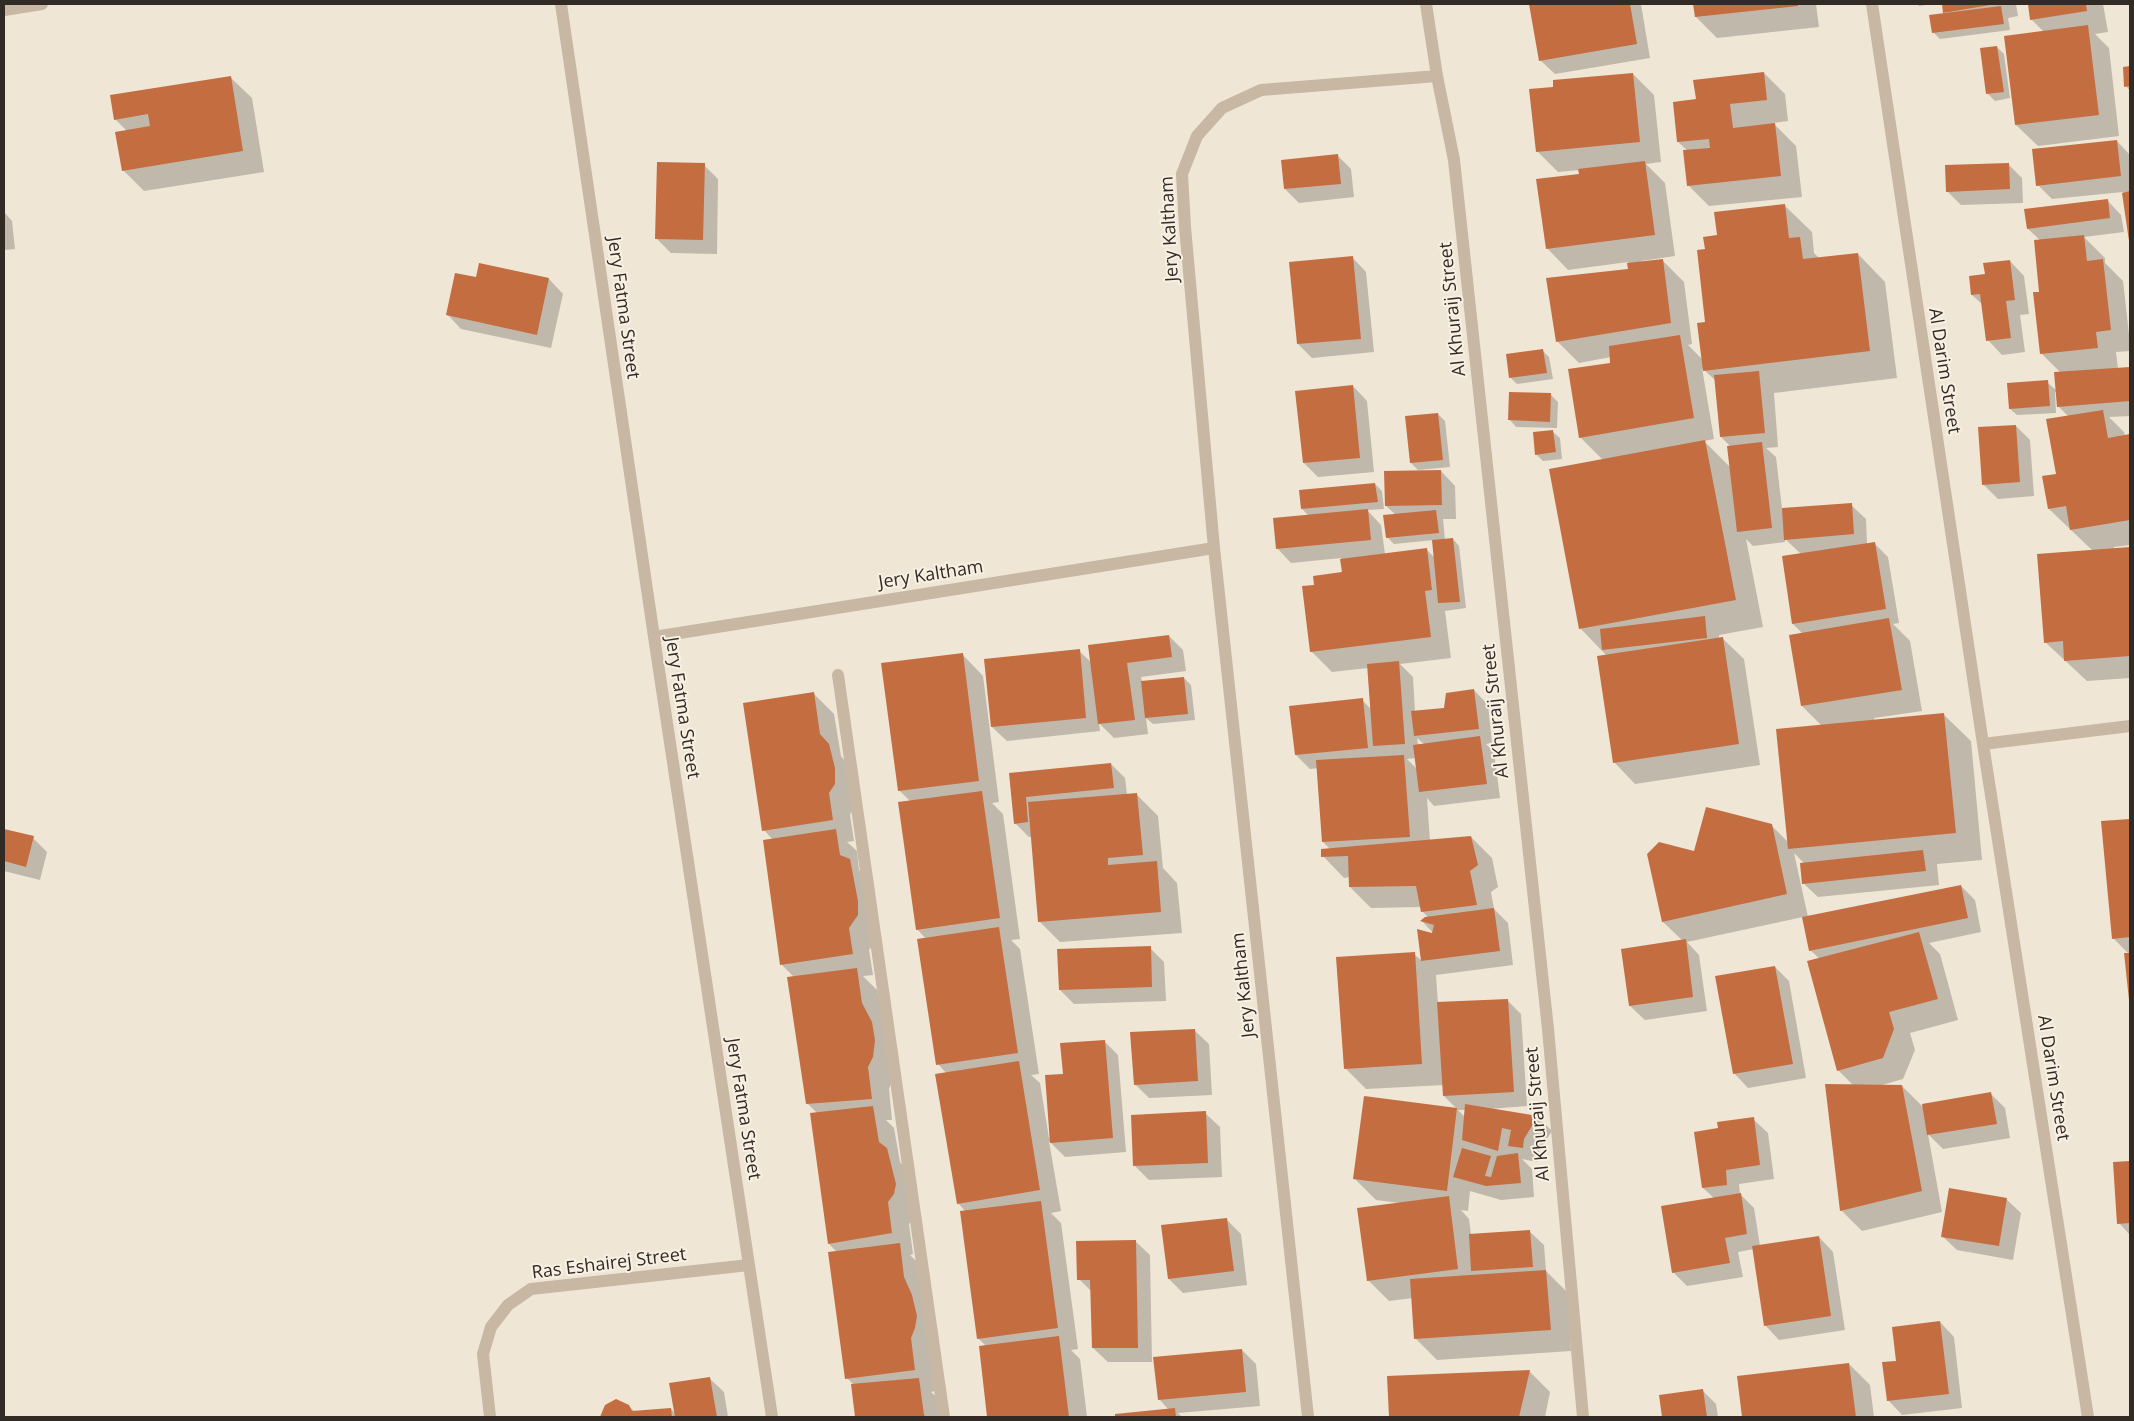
<!DOCTYPE html>
<html>
<head>
<meta charset="utf-8">
<style>
  body { margin:0 }
  #map { position:relative; width:2134px; height:1421px; overflow:hidden; background:#f0e6d6; font-family:"Open Sans",sans-serif }
  canvas { display:block }
  .frame { position:absolute; inset:0; border:5px solid #322a25; pointer-events:none }
</style>
</head>
<body>
<div id="map">
<canvas width="2134" height="1421"></canvas>
<div class="frame"></div>
</div>
<script>
const ctx = document.querySelector('canvas').getContext('2d');
ctx.lineJoin = 'round';
function fill(path, color) { ctx.fillStyle = color; ctx.fill(path, 'evenodd'); }
const poly = rows => new Path2D(rows.map(r => 'M' + r).join(''));
function strokePath(path, color, width, dash) { ctx.strokeStyle = color; ctx.lineWidth = width; ctx.lineCap = dash ? 'butt' : 'round'; ctx.setLineDash(dash || []); ctx.stroke(path); }
function write(font, color, halo, rows, align = 'center') {
  ctx.font = font + ' "Open Sans",sans-serif'; ctx.lineWidth = 4; ctx.setLineDash([]); ctx.textBaseline = 'middle'; ctx.strokeStyle = halo; ctx.fillStyle = color; for (const [text, x, y, turn = 0] of rows) {
    ctx.save(); ctx.translate(x, y); ctx.rotate((+turn || 0) * Math.PI / 180); ctx.textAlign = isNaN(turn) ? turn : align; if (halo) ctx.strokeText(text, 0, 0); ctx.fillText(text, 0, 0); ctx.restore();
  }
}
fill(poly([
  [1531,4,1641,4,1650,58,1555,74,1540,60],
  [1695,4,1816,4,1819,27,1717,38,1696,17],
  [1917,4,1932,4,1919,6],
  [1943,4,2016,4,2018,16,2008,18,2010,30,1940,39,1933,32,1947,14],
  [2029,4,2103,4,2108,32,2095,34,2109,48,2119,136,2038,146,2016,125,2044,32,2031,19],
  [1997,47,2004,54,2010,98,1995,101,1988,94,1981,49],
  [2124,68,2130,68,2130,91,2126,86],
  [1764,73,1785,94,1788,121,1773,123,1796,146,1802,197,1709,206,1688,185,1688,151,1678,142,1697,100],
  [1633,74,1654,95,1661,162,1646,164,1665,183,1675,256,1641,261,1641,263,1663,261,1684,282,1692,344,1688,345,1703,360,1706,323,1706,250,1718,236,1784,205,1812,232,1814,253,1820,259,1858,254,1885,282,1897,378,1774,393,1778,447,1766,448,1776,457,1782,509,1851,505,1866,519,1867,544,1874,543,1888,557,1899,623,1893,624,1910,641,1922,711,1874,718,1875,721,1943,714,1971,741,1982,860,1937,864,1939,885,1818,897,1803,883,1805,864,1794,853,1808,917,1961,886,1975,900,1981,932,1929,943,1940,954,1958,1020,1910,1033,1915,1050,1903,1079,1882,1085,1902,1086,1924,1108,1991,1094,2005,1108,2010,1138,1943,1149,1928,1134,1942,1212,1862,1231,1841,1210,1854,1086,1838,1070,1820,959,1810,950,1803,917,1687,942,1699,955,1707,1011,1645,1020,1630,1006,1623,950,1683,941,1663,922,1648,855,1695,853,1771,825,1789,843,1822,726,1802,706,1803,634,1793,624,1801,554,1785,539,1785,542,1753,546,1746,539,1763,627,1719,635,1719,639,1722,638,1744,659,1760,765,1635,784,1614,762,1607,656,1581,629,1603,460,1580,437,1612,364,1611,357,1579,363,1558,342,1548,279,1630,270,1628,262,1568,270,1547,248,1580,175,1580,170,1558,172,1537,151,1554,88],
  [1702,368,1716,381,1721,437,1731,447,1730,467,1704,441,1714,439],
  [230,77,252,98,264,172,144,191,123,170,127,131,115,119],
  [2117,141,2130,155,2130,239,2123,192,2052,199,2038,185],
  [1337,155,1351,169,1354,197,1299,203,1285,189],
  [2008,164,2022,178,2023,203,1961,205,1947,191],
  [704,165,718,179,717,254,671,253,657,239],
  [2107,200,2121,215,2124,232,2084,237,2105,258,2105,263,2123,281,2130,343,2130,351,2116,352,2118,369,2130,368,2130,416,2109,417,2124,432,2125,436,2130,435,2130,545,2114,547,2114,549,2130,548,2130,678,2087,681,2045,642,2093,551,2049,509,2069,417,2058,406,2057,392,2055,392,2056,413,2017,415,2010,409,2047,382,2057,391,2061,373,2041,353,2041,241,2028,229],
  [4,212,12,221,15,249,4,250],
  [1352,257,1366,272,1374,352,1312,358,1298,344,1290,263],
  [2010,261,2024,276,2029,314,2020,315,2025,352,2002,355,1988,340,1983,305,1972,295,1970,277,1986,275],
  [477,278,549,279,563,294,551,348,461,329,447,314],
  [1542,350,1549,357,1553,379,1517,384,1510,377],
  [1353,386,1367,401,1374,472,1318,477,1304,463],
  [1551,395,1558,402,1557,428,1516,427,1510,420],
  [1438,414,1445,421,1450,467,1418,470,1411,463],
  [2016,426,2030,440,2034,496,1998,499,1984,485],
  [1553,432,1560,438,1562,459,1543,461,1536,454],
  [1441,471,1455,486,1456,519,1443,519,1445,540,1453,539,1459,546,1466,608,1445,611,1451,658,1400,664,1413,677,1415,712,1445,709,1474,690,1488,705,1492,743,1486,744,1494,752,1500,798,1434,806,1427,798,1430,841,1471,837,1492,858,1498,887,1491,892,1494,909,1508,923,1513,965,1436,975,1438,1004,1507,1000,1521,1014,1527,1106,1489,1109,1538,1117,1552,1131,1538,1153,1537,1162,1522,1159,1532,1169,1534,1197,1501,1200,1470,1191,1468,1211,1461,1210,1469,1219,1471,1235,1529,1231,1544,1245,1546,1271,1567,1292,1571,1351,1437,1360,1416,1339,1413,1298,1389,1301,1368,1280,1400,1203,1376,1200,1355,1179,1365,1098,1457,1109,1444,1096,1444,1085,1366,1089,1345,1068,1414,954,1422,961,1418,930,1433,935,1433,933,1422,921,1428,917,1422,911,1421,907,1371,908,1350,887,1350,877,1344,878,1323,856,1331,850,1323,842,1318,768,1310,769,1296,755,1362,700,1371,709,1368,668,1332,672,1311,651,1315,586,1343,574,1341,558,1291,563,1277,548,1309,516,1302,509,1375,484,1382,491,1384,509,1367,510,1381,525,1385,554,1426,549,1435,558,1434,540,1394,544,1387,537,1396,515,1386,506],
  [1417,738,1424,744,1418,745],
  [1416,758,1417,769,1407,759],
  [1458,1110,1466,1110,1465,1117],
  [1169,636,1183,650,1186,671,1141,677,1142,682,1184,678,1191,685,1195,720,1153,724,1146,718,1148,734,1114,738,1099,723,1100,731,1007,741,992,727,1079,651,1092,663],
  [962,654,983,676,999,802,992,803,1003,814,1020,939,1011,940,1020,949,1039,1074,1031,1075,1040,1083,1049,1138,1051,1138,1064,1075,1104,1041,1118,1055,1126,1152,1065,1157,1049,1141,1061,1211,1051,1213,1061,1223,1078,1349,1071,1350,1080,1359,1087,1417,989,1417,980,1348,987,1347,978,1338,966,1212,958,1203,947,1074,938,1064,926,939,917,929,911,802,899,790],
  [813,693,834,714,841,756,850,767,855,806,850,815,854,841,847,842,857,851,859,870,871,882,879,937,869,950,873,975,863,976,877,990,893,1078,889,1089,892,1120,886,1120,894,1128,900,1162,908,1171,915,1215,909,1224,913,1254,910,1255,920,1265,935,1391,931,1392,940,1400,942,1417,857,1417,852,1385,854,1385,847,1378,837,1252,829,1244,818,1114,807,1103,794,977,781,964,773,840,764,830],
  [1111,764,1125,778,1127,795,1137,795,1158,816,1163,868,1177,883,1182,933,1060,942,1039,921,1032,837,1029,837,1015,823,1010,774],
  [2130,820,2130,1001,2126,955,2129,954,2113,938,2103,823],
  [4,830,33,838,47,852,40,880,4,871],
  [1150,948,1164,962,1166,1001,1074,1004,1060,990],
  [1775,967,1789,981,1806,1078,1748,1088,1734,1073],
  [1194,1030,1209,1044,1212,1095,1149,1098,1135,1084],
  [1205,1113,1220,1127,1222,1177,1149,1180,1135,1166],
  [1753,1119,1768,1133,1774,1179,1739,1184,1740,1194,1754,1208,1760,1246,1819,1237,1833,1252,1845,1330,1779,1340,1765,1325,1754,1249,1738,1252,1743,1277,1687,1286,1673,1272,1714,1198,1703,1188,1719,1129],
  [2130,1162,2130,1235,2119,1223,2114,1163],
  [2006,1199,2021,1213,2013,1260,1957,1250,1942,1236],
  [1226,1219,1241,1234,1247,1285,1183,1293,1169,1279,1163,1226],
  [1135,1241,1150,1255,1152,1362,1108,1362,1093,1348,1092,1292,1079,1279],
  [1940,1322,1954,1337,1962,1408,1902,1415,1888,1400,1898,1362],
  [1242,1350,1256,1364,1260,1406,1178,1413,1182,1417,1116,1417,1116,1415,1169,1410,1159,1399],
  [1849,1364,1870,1385,1874,1417,1744,1417,1739,1377],
  [1529,1371,1550,1392,1545,1417,1391,1417,1389,1377],
  [709,1378,724,1392,728,1417,602,1417,606,1406,629,1406,635,1412,671,1409,676,1414],
  [1702,1390,1716,1404,1718,1417,1664,1417,1661,1396]
]), '#0003');
fill(poly([
  [1529,4,1630,4,1637,44,1539,61],
  [1693,4,1798,4,1798,6,1695,17],
  [1942,4,1990,4,1990,5,1943,13],
  [2028,4,2086,4,2087,11,2030,20],
  [2001,6,2004,24,1932,33,1929,15],
  [2088,25,2099,115,2015,125,2004,36],
  [1997,46,2004,92,1986,94,1980,48],
  [2130,66,2130,86,2124,87,2123,67],
  [1764,72,1767,100,1730,104,1733,128,1775,123,1781,176,1687,186,1683,150,1710,148,1709,139,1677,142,1673,102,1696,99,1693,80],
  [1633,73,1640,142,1536,152,1529,89,1553,87,1553,80],
  [231,76,243,151,122,171,115,132,150,126,148,114,114,120,110,95],
  [2117,140,2121,176,2036,186,2032,149],
  [1338,154,1341,184,1284,189,1281,160],
  [1645,161,1655,235,1546,249,1536,179,1579,174,1578,169],
  [657,162,705,163,703,240,655,239],
  [2009,163,2010,189,1946,192,1945,165],
  [2130,191,2130,240,2129,241,2122,193],
  [2108,199,2110,218,2027,229,2024,209],
  [1785,204,1789,238,1800,237,1803,259,1858,253,1870,351,1703,371,1697,323,1705,322,1697,250,1705,249,1703,237,1717,235,1714,212],
  [2084,235,2087,261,2103,259,2111,330,2096,332,2098,348,2040,354,2033,292,2039,292,2034,240],
  [1353,256,1361,339,1297,344,1289,262],
  [1663,259,1671,323,1556,342,1546,278,1628,269,1627,263],
  [2010,260,2015,300,2006,301,2011,338,1986,341,1980,294,1971,295,1969,276,1985,274,1983,263],
  [479,263,549,278,537,335,446,315,455,273,476,277],
  [1680,335,1694,418,1579,438,1568,369,1610,363,1609,346],
  [1543,349,1547,373,1509,378,1506,354],
  [2130,367,2130,401,2057,407,2054,372],
  [1759,371,1765,433,1720,437,1714,375],
  [2048,380,2050,406,2009,409,2007,383],
  [1353,385,1360,458,1303,463,1295,391],
  [1509,392,1551,393,1550,422,1508,420],
  [2103,410,2108,438,2130,434,2130,520,2070,530,2066,506,2048,509,2042,476,2056,474,2046,419],
  [1438,413,1443,460,1410,463,1405,416],
  [2016,425,2020,482,1982,485,1978,427],
  [1553,430,1556,452,1535,455,1533,432],
  [1705,440,1736,600,1579,629,1549,469],
  [1762,442,1772,528,1737,532,1727,446],
  [1441,470,1442,505,1385,506,1384,471],
  [1375,483,1378,502,1301,509,1299,490],
  [1852,503,1854,534,1784,540,1782,508],
  [1368,509,1371,540,1276,549,1273,518],
  [1436,510,1439,533,1386,538,1383,515],
  [1453,538,1460,602,1438,603,1432,540],
  [1875,542,1886,609,1792,624,1782,556],
  [2130,547,2130,656,2064,661,2063,641,2044,643,2037,554],
  [1427,548,1432,590,1425,591,1431,637,1310,652,1302,586,1314,585,1313,576,1342,572,1340,559],
  [1705,616,1707,638,1602,650,1600,629],
  [1889,618,1902,690,1801,706,1789,635],
  [1169,635,1172,657,1127,663,1135,720,1098,724,1088,645],
  [1723,637,1739,744,1613,763,1597,656],
  [1080,649,1086,718,991,727,984,659],
  [963,653,979,781,898,791,881,663],
  [1399,661,1405,744,1373,746,1367,664],
  [1184,677,1188,714,1145,718,1141,681],
  [1474,689,1479,729,1414,736,1411,711,1444,708,1446,693],
  [814,692,820,734,829,744,835,768,835,784,829,793,833,820,762,831,743,703],
  [1363,698,1368,748,1295,755,1289,706],
  [1944,713,1956,833,1788,849,1776,729],
  [1480,736,1487,784,1419,792,1413,745],
  [1404,755,1410,837,1322,842,1316,760],
  [1111,763,1114,788,1026,797,1028,822,1014,824,1009,773],
  [982,791,1000,918,916,930,898,802],
  [1137,793,1143,855,1108,858,1108,865,1157,861,1161,912,1038,922,1028,802],
  [1706,807,1772,824,1787,894,1662,922,1647,854,1659,842,1694,851],
  [2130,819,2130,937,2112,939,2101,821],
  [4,829,34,836,26,867,4,861],
  [836,829,840,855,850,859,858,901,858,915,849,928,853,954,780,965,763,840],
  [1471,836,1478,865,1470,871,1477,905,1421,912,1416,886,1349,887,1348,856,1321,857,1321,849],
  [1923,850,1926,871,1802,884,1800,863],
  [1961,885,1968,918,1809,951,1802,917],
  [1494,908,1500,951,1421,961,1417,929,1432,933,1434,925,1420,921,1425,917],
  [999,927,1018,1053,936,1065,917,939],
  [1919,932,1938,999,1889,1012,1894,1029,1883,1058,1837,1071,1807,961],
  [1686,939,1693,997,1629,1006,1621,949],
  [1151,946,1152,987,1059,990,1057,949],
  [1415,952,1422,1064,1344,1069,1336,957],
  [2124,953,2130,953,2130,1000,2129,1000],
  [1775,966,1793,1064,1733,1074,1715,976],
  [857,968,862,1003,872,1022,875,1040,873,1057,868,1067,872,1099,806,1104,787,977],
  [1508,999,1514,1092,1443,1096,1437,1002],
  [1195,1029,1198,1081,1134,1085,1130,1032],
  [1105,1040,1113,1138,1050,1143,1045,1075,1063,1074,1060,1043],
  [1019,1061,1040,1190,957,1204,935,1074],
  [1825,1084,1902,1085,1922,1191,1840,1211],
  [1991,1092,1997,1124,1927,1135,1922,1104],
  [1364,1096,1457,1108,1447,1191,1353,1179],
  [1465,1104,1538,1116,1524,1139,1523,1148,1508,1146,1511,1130,1502,1128,1498,1151,1462,1140],
  [873,1106,879,1142,887,1148,896,1184,894,1194,888,1202,892,1233,828,1244,810,1113],
  [1206,1111,1208,1163,1133,1166,1131,1115],
  [1754,1117,1760,1165,1726,1170,1727,1185,1702,1188,1694,1132,1718,1128,1717,1122],
  [1462,1148,1491,1156,1485,1176,1491,1177,1497,1156,1518,1153,1521,1183,1486,1186,1453,1177],
  [2130,1161,2130,1223,2117,1224,2113,1162],
  [1949,1188,2007,1198,1999,1246,1941,1237],
  [1741,1193,1747,1234,1725,1238,1730,1263,1672,1273,1661,1206],
  [1449,1196,1458,1269,1367,1281,1357,1208],
  [1041,1201,1058,1328,977,1339,960,1211],
  [1227,1218,1234,1271,1168,1279,1161,1225],
  [1530,1230,1533,1267,1471,1271,1469,1234],
  [1819,1236,1831,1316,1764,1326,1752,1246],
  [1136,1240,1138,1348,1092,1348,1090,1280,1077,1280,1076,1241],
  [900,1243,904,1277,912,1295,917,1316,915,1328,911,1338,915,1370,845,1379,828,1252],
  [1546,1270,1551,1330,1414,1339,1410,1279],
  [1940,1321,1949,1394,1887,1401,1882,1362,1896,1361,1892,1327],
  [1059,1336,1069,1417,987,1417,979,1346],
  [1242,1349,1246,1392,1158,1400,1153,1357],
  [1849,1363,1856,1417,1742,1417,1737,1376],
  [1530,1370,1519,1417,1389,1417,1387,1376],
  [710,1377,717,1417,675,1417,669,1383],
  [919,1378,924,1415,926,1417,855,1417,851,1384],
  [1703,1389,1707,1417,1662,1417,1659,1395],
  [616,1399,629,1405,632,1411,671,1408,672,1417,600,1417,605,1405],
  [1175,1408,1176,1417,1115,1417,1115,1414]
]), '#c36d41');
strokePath(poly([
  [4,10,42,4],
  [838,675,944,1417]
]), '#c7b7a3', 12);
strokePath(poly([
  [561,4,654,637,772,1417],
  [1426,4,1437,76,1454,160,1548,1029,1583,1417],
  [1872,4,1983,744,2088,1417],
  [654,637,1214,548],
  [1983,744,2130,726],
  [490,1417,483,1354,491,1327,508,1305,531,1289,749,1265],
  [1308,1417,1214,548,1185,227,1182,174,1197,136,1222,108,1261,90,1437,76]
]), '#c7b7a3', 12);
write('18px', '#322a25', '#f8f0e2', [
  ["Jery Kaltham",1170,229,-93],
  ["Jery Fatma Street",623,308,82],
  ["Al Khuraij Street",1453,309,-96],
  ["Al Darim Street",1944,371,81],
  ["Jery Kaltham",931,575,-9],
  ["Jery Fatma Street",682,708,81],
  ["Al Khuraij Street",1496,711,-96],
  ["Jery Kaltham",1244,985,-96],
  ["Al Darim Street",2053,1078,81],
  ["Jery Fatma Street",743,1109,81],
  ["Al Khuraij Street",1538,1114,-95],
  ["Ras Eshairej Street",609,1264,-7]
]);
</script>
</body>
</html>
